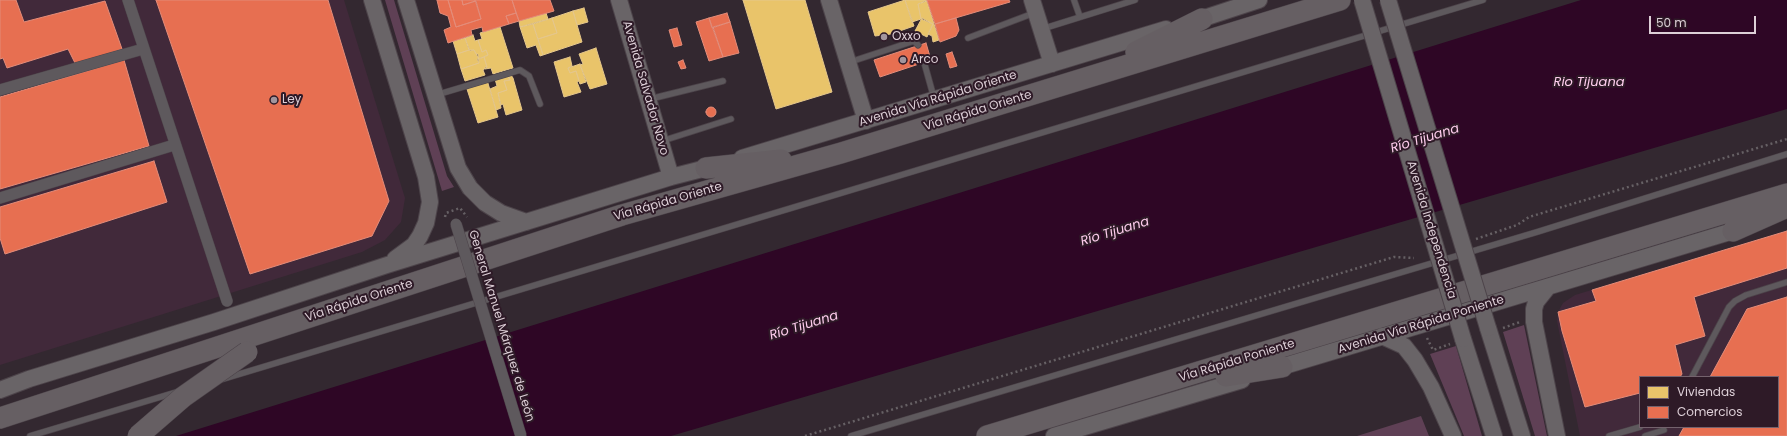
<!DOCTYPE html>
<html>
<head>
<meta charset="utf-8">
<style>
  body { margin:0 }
  #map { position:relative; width:1787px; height:436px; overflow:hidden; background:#332830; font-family:Poppins,sans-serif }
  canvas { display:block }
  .legend { position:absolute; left:1639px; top:376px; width:140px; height:52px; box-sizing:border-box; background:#2e1a27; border:1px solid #74626d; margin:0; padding:5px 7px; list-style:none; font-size:12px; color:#ddcfd7 }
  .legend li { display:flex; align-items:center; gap:8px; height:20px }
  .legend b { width:20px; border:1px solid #74626d }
  .scale { position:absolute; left:1649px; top:16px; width:107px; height:18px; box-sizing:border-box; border:2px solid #ddcfd7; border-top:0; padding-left:5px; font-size:12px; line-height:14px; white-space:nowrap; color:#ddcfd7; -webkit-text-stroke:3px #2e1a27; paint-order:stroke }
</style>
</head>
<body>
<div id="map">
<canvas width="1787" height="436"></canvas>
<ul class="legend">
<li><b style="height:11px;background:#e9c46a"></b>Viviendas</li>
<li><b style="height:11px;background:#e76f51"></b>Comercios</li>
</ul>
<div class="scale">50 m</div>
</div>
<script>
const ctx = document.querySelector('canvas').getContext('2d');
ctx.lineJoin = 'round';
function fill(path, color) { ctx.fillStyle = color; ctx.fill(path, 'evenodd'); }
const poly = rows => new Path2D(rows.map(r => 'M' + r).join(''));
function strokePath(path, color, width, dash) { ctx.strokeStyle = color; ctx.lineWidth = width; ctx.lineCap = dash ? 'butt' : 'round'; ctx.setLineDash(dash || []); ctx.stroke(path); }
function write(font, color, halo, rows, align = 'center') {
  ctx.font = font + ' Poppins,sans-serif'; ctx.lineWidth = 4; ctx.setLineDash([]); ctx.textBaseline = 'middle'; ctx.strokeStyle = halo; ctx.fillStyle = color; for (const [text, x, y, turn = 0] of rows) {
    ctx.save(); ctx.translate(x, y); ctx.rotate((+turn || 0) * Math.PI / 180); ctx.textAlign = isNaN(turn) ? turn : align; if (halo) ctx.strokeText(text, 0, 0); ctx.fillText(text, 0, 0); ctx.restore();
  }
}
fill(poly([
  [0,0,344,0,405,198,401,222,385,240,362,252,0,365],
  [1787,231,1787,436,1580,436,1557,321,1558,312,1563,303,1575,295],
  [1640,377,1778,377,1778,427,1640,427]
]), '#41293a');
fill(poly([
  [385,0,394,0,447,176,454,187,442,191],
  [1524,325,1547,436,1535,436,1503,332],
  [1456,346,1482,436,1464,436,1430,354],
  [1421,416,1429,436,1357,436]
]), '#5f4055');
fill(poly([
  [1581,0,1787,0,1787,109,671,436,176,436]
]), '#2e0625');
const homes = poly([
  [743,0,805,0,832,92,776,109,743,0],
  [905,0,927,0,918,4,921,19,912,22,905,0],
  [905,0,914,26,891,34,875,36,868,12,905,0],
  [927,1,939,40,933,42,932,36,928,34,933,24,921,19,918,4,927,1],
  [584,8,588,22,577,25,573,11,584,8],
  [573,11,582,42,543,55,538,39,557,33,552,18,573,11],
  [546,13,548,19,520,27,519,21,546,13],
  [552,18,557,33,538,39,533,24,552,18],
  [922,18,933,24,927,37,915,31,922,18],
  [533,24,543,55,540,56,536,45,527,48,520,27,533,24],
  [500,27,513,68,493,74,491,68,485,69,485,67,487,67,484,57,488,55,486,50,482,52,478,40,482,39,480,33,500,27],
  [473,35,475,41,478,40,482,52,486,50,488,55,479,59,474,50,470,51,465,38,473,35],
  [465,38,469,50,457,54,453,41,465,38],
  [596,48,607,84,590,89,580,65,583,64,579,54,596,48],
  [469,50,474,50,476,54,478,54,479,63,461,69,457,54,469,50],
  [484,57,487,67,483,70,485,75,465,81,461,69,479,63,477,59,484,57],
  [570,57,572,66,568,68,570,73,576,71,579,81,577,82,581,92,564,97,554,62,570,57],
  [580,64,586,82,580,84,576,71,570,73,568,68,580,64],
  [508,75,511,75,513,78,522,110,506,115,503,104,501,105,498,93,507,90,504,81,510,80,508,75],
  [508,75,510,80,504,81,507,90,498,93,501,108,496,110,490,89,497,86,495,79,508,75],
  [487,80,498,117,478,123,466,86,487,80]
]);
fill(homes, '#e9c46a');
strokePath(homes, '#e5c78b', 1);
const shops = poly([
  [0,0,16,0,24,22,105,1,122,49,76,65,68,49,7,68,3,58,0,59,0,0],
  [156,0,328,0,389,201,372,236,250,274,156,0],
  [437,0,448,0,456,27,481,19,475,0,512,0,516,13,506,16,509,24,483,32,482,27,471,30,472,35,448,43,444,30,451,27,448,16,440,13,437,0],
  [448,0,462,0,463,5,476,1,481,19,456,27,448,0],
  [462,0,475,0,475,1,463,5,462,0],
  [512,0,550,0,554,11,519,21,512,0],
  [927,0,1009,0,1010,2,935,24,927,0],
  [516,13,519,21,509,24,506,16,516,13],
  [727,13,730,22,712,28,709,18,727,13],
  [709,18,723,57,709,61,696,22,709,18],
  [956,18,959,30,956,36,940,42,935,24,956,18],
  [730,22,739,53,723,57,713,27,730,22],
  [677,28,682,45,674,47,669,30,677,28],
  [926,43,931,60,880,77,874,60,926,43],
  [952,52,957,66,950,68,946,54,952,52],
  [124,60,149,146,0,189,0,97,124,60],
  [683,60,686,68,681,69,678,62,683,60],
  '706 112a5 5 0 1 1 10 0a5 5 0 1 1-10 0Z',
  [154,161,167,202,5,254,0,238,0,207,154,161],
  [1787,231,1787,268,1694,297,1705,336,1675,345,1682,374,1680,377,1640,377,1640,393,1585,407,1562,331,1558,312,1596,301,1592,290,1787,231],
  [1787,297,1787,436,1679,436,1684,427,1778,427,1778,377,1710,377,1747,309,1787,297]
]);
fill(shops, '#e76f51');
strokePath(shops, '#e48c79', 1);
const lane = poly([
  [1074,0,1080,17],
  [1042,29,1135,0],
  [968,38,1034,13],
  [850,62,914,41,918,45],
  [924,62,934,98],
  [436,95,520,70,529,76,540,104],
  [650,99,723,81],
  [662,141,731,119],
  [1692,377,1729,307,1735,301,1746,295,1787,282],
  [223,379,1483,0],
  [30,436,177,392],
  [851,436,1537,232,1787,154],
  [1609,436,1640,427],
  [1645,436,1664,430]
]);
const street = poly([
  [128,0,227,301],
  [0,90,143,49],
  [0,198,174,145]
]);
const secondary = poly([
  [372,0,426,177,430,202,426,223,420,236,414,245,395,259],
  [406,0,458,168,470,188,485,203,501,213,526,222],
  [619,0,671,177],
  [829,0,866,121],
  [1032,0,1052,64],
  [1192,22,1259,0],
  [742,158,1166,29],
  [1548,287,1536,302,1534,309,1534,322,1557,436],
  [1488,328,1522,436],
  [1382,336,1404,346,1415,360,1431,387,1453,436],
  [1463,339,1494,436],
  [1271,370,1743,228],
  [0,390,29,379,214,322,387,265,671,177,718,165],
  [1054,436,1242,380]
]);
const highway = poly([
  [1136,52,1202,19],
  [706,168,781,160],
  [1733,231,1787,207],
  [1226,376,1282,367],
  [0,418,622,215,841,153,1340,0],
  [987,436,1787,194]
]);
strokePath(lane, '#4d444a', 7);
strokePath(street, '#4d444a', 12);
strokePath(secondary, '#4d444a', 18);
strokePath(highway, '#4d444a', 22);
strokePath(poly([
  [445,217,446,213,460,208,467,217],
  [1476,239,1517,225,1529,217,1787,139],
  [1503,328,1520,322],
  [1427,338,1433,350,1450,344],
  [805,436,1394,257,1414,258]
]), '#666064', 2.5, [2, 3]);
strokePath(lane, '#5e595d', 5.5);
strokePath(street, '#5e595d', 11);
strokePath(secondary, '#696467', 16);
strokePath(highway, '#665f63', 21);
const streetBridge = poly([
  [456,224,521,436]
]);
const secondaryBridge = poly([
  [1362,0,1463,339],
  [1388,0,1488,328]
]);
const highwayBridge = poly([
  [138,436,183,397,247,352]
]);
strokePath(streetBridge, '#4d444a', 12, []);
strokePath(secondaryBridge, '#4d444a', 18, []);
strokePath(highwayBridge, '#4d444a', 22, []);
strokePath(streetBridge, '#5e595d', 11);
strokePath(secondaryBridge, '#696467', 16);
strokePath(highwayBridge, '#665f63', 21);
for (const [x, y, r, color] of [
  [884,37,4,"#a2959d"],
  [903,60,4,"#a2959d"],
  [274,100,4,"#a2959d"]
]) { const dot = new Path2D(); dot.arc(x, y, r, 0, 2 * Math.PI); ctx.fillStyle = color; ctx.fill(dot); strokePath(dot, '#2e1a27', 1.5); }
write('12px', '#ddcfd7', '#2e1a27', [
  ["Oxxo",892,37],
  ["Arco",911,60],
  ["Ley",282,100]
], 'left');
write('12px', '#ddcfd7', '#2e1a27', [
  ["Avenida Salvador Novo",645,88,74],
  ["Avenida Vía Rápida Oriente",938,99,-17],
  ["Vía Rápida Oriente",978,111,-17],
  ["Vía Rápida Oriente",668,202,-16],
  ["Avenida Independencia",1431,230,73],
  ["Vía Rápida Oriente",359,301,-18],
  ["Avenida Vía Rápida Poniente",1421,325,-17],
  ["General Manuel Márquez de León",501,326,73],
  ["Vía Rápida Poniente",1237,361,-17]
]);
write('italic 13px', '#fecded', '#2e1a27', [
  ["Rio Tijuana",1589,83],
  ["Río Tijuana",1425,139,-17],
  ["Río Tijuana",1115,232,-17],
  ["Río Tijuana",804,326,-17]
]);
</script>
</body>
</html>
